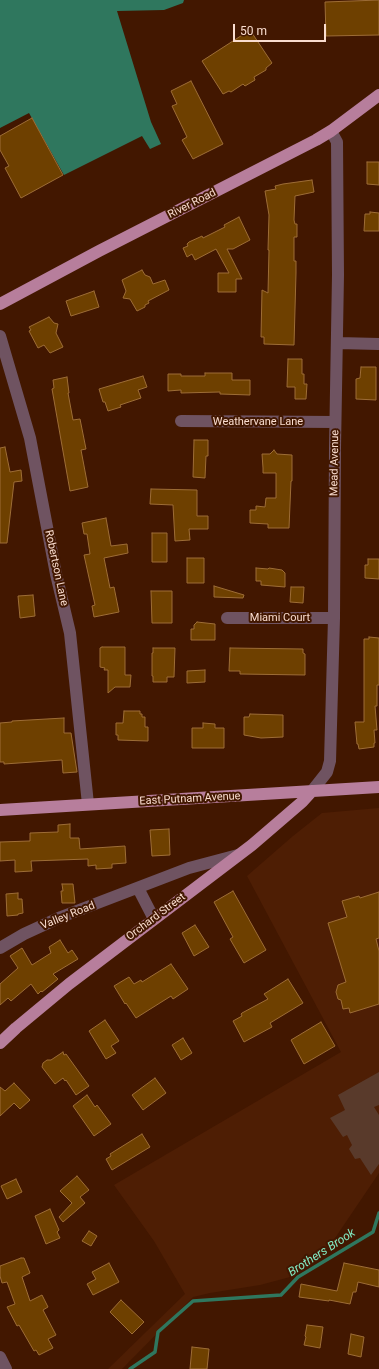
<!DOCTYPE html>
<html>
<head>
<meta charset="utf-8">
<style>
  body { margin:0 }
  #map { position:relative; width:379px; height:1369px; overflow:hidden; background:#421700; font-family:Roboto,sans-serif }
  canvas { display:block }
  .scale { position:absolute; left:233px; top:24px; width:93px; height:18px; box-sizing:border-box; border:2px solid #faddcf; border-top:0; padding-left:5px; font-size:12px; line-height:14px; white-space:nowrap; color:#faddcf; -webkit-text-stroke:3px #421700; paint-order:stroke }
</style>
</head>
<body>
<div id="map">
<canvas width="379" height="1369"></canvas>
<div class="scale">50 m</div>
</div>
<script>
const ctx = document.querySelector('canvas').getContext('2d');
ctx.lineJoin = 'round';
function fill(path, color) { ctx.fillStyle = color; ctx.fill(path, 'evenodd'); }
const poly = rows => new Path2D(rows.map(r => 'M' + r).join(''));
function strokePath(path, color, width, dash) { ctx.strokeStyle = color; ctx.lineWidth = width; ctx.lineCap = dash ? 'butt' : 'round'; ctx.setLineDash(dash || []); ctx.stroke(path); }
function write(font, color, halo, rows, align = 'center') {
  ctx.font = font + ' Roboto,sans-serif'; ctx.lineWidth = 4; ctx.setLineDash([]); ctx.textBaseline = 'middle'; ctx.strokeStyle = halo; ctx.fillStyle = color; for (const [text, x, y, turn = 0] of rows) {
    ctx.save(); ctx.translate(x, y); ctx.rotate((+turn || 0) * Math.PI / 180); ctx.textAlign = isNaN(turn) ? turn : align; if (halo) ctx.strokeText(text, 0, 0); ctx.fillText(text, 0, 0); ctx.restore();
  }
}
fill(poly([
  [379,808,379,1173,331,1244,319,1259,306,1269,290,1277,260,1285,210,1293,193,1297,122,1369,108,1369,185,1294,154,1241,114,1185,341,1052,247,876,293,836,322,813]
]), '#4e1e04');
fill(poly([
  [379,1072,379,1105,374,1107,379,1115,379,1164,371,1175,360,1158,355,1159,349,1149,352,1145,347,1135,343,1137,330,1118,345,1110,338,1095]
]), '#593a2b');
fill(poly([
  [0,0,184,0,183,3,164,10,117,11,151,122,161,144,150,149,142,136,64,175,29,113,0,128]
]), '#2f775e');
strokePath(poly([
  [130,1369,155,1352,158,1332,193,1301,281,1295,298,1277,373,1232,379,1213]
]), '#2f775e', 3.5);
const building = poly([
  [379,0,379,35,326,36,325,2,379,0],
  [250,30,272,63,266,68,266,70,254,77,255,80,245,86,243,84,231,92,229,91,223,94,202,61,250,30],
  [191,81,223,144,193,159,182,140,187,137,172,106,177,104,171,91,191,81],
  [32,118,63,175,21,198,5,168,9,166,0,150,0,136,32,118],
  [367,162,379,162,379,185,367,184,367,162],
  [312,180,314,192,295,196,294,220,295,224,297,224,297,237,294,237,294,261,296,261,296,273,294,345,264,344,264,337,261,337,262,290,268,293,269,250,268,250,269,215,265,191,276,189,275,186,283,184,312,180],
  [370,212,379,213,379,231,364,231,365,214,370,214,370,212],
  [239,217,250,240,233,249,227,249,242,279,236,279,236,292,218,292,218,273,229,273,216,249,195,260,192,254,187,257,183,248,188,246,187,244,189,242,200,237,202,236,203,238,225,227,224,225,239,217],
  [142,270,145,275,150,277,153,284,165,280,169,290,148,301,149,303,145,305,145,307,137,311,130,299,123,298,126,291,122,280,142,270],
  [94,291,99,307,71,316,66,301,94,291],
  [49,317,54,323,58,324,56,333,63,347,50,353,44,345,38,348,29,331,31,330,29,327,49,317],
  [288,359,302,359,302,374,304,374,304,384,307,384,306,399,295,399,295,387,287,387,288,359],
  [361,367,376,367,376,400,356,399,356,379,360,378,361,367],
  [205,373,232,373,232,380,250,380,250,395,220,394,220,392,181,393,181,390,168,391,168,374,181,374,181,376,205,376,205,373],
  [143,376,147,387,138,390,141,398,120,405,121,407,108,411,105,402,103,402,99,389,143,376],
  [67,377,69,393,68,393,73,420,80,419,86,449,81,450,88,487,70,491,52,389,54,388,53,380,67,377],
  [194,440,208,440,208,456,206,456,205,478,193,477,194,440],
  [5,447,10,472,21,470,22,481,14,482,7,543,0,543,0,448,5,447],
  [274,450,277,454,292,455,292,481,291,481,289,528,268,528,268,524,250,523,250,510,256,510,256,506,265,507,266,498,276,498,276,473,263,473,263,468,262,454,270,454,274,450],
  [151,489,197,490,197,516,208,516,208,529,189,529,190,540,175,541,173,505,150,504,151,489],
  [106,518,111,546,127,544,128,553,104,558,110,588,114,587,119,612,94,617,92,606,95,605,84,555,90,554,87,534,84,534,82,523,106,518],
  [152,533,167,533,167,562,152,562,152,533],
  [187,558,204,558,204,583,187,583,187,558],
  [368,559,379,559,379,579,365,578,365,565,368,565,368,559],
  [256,568,268,569,269,568,282,570,285,573,285,587,261,585,261,581,256,581,256,568],
  [214,586,244,595,243,598,214,597,214,586],
  [291,587,304,587,303,603,290,602,291,587],
  [151,591,172,591,172,623,152,623,151,591],
  [33,595,35,616,20,618,18,596,33,595],
  [197,622,215,624,215,640,191,640,191,629,194,629,194,625,197,622],
  [369,637,379,638,379,685,377,685,377,706,375,706,377,730,374,730,375,743,374,743,374,747,359,749,358,744,357,744,355,722,364,722,364,639,369,639,369,637],
  [102,647,125,647,125,675,131,675,130,687,115,687,108,693,108,670,104,670,105,668,100,667,100,648,102,647],
  [153,648,175,648,174,677,167,677,167,682,153,682,153,676,152,676,152,653,153,653,153,648],
  [230,648,303,649,303,653,305,654,305,675,240,674,240,671,229,671,230,648],
  [205,670,205,682,187,683,187,671,205,670],
  [124,711,140,711,140,714,142,714,142,717,145,717,145,727,148,727,148,741,118,740,118,735,116,735,116,723,123,723,124,711],
  [250,714,283,715,283,737,261,738,244,735,244,717,249,717,250,714],
  [64,718,64,733,71,733,77,772,63,773,62,760,4,764,4,762,0,762,0,723,12,722,12,721,64,718],
  [203,723,215,724,215,728,224,728,224,748,192,748,192,728,203,728,203,723],
  [70,824,70,838,79,838,80,849,125,846,126,863,112,864,112,868,96,869,96,865,88,866,88,859,31,861,32,871,15,872,15,860,0,861,0,842,30,841,30,833,58,832,58,825,70,824],
  [169,829,170,855,152,856,150,830,169,829],
  [62,884,73,884,75,903,62,903,61,891,63,891,62,884],
  [233,891,266,950,244,963,230,939,233,937,214,902,233,891],
  [379,892,379,938,376,939,379,951,379,1004,350,1013,349,1008,343,1009,341,1000,338,999,336,992,338,985,346,982,328,923,347,917,342,901,359,896,360,898,379,892],
  [18,893,18,899,22,899,23,913,18,914,18,915,7,916,6,894,18,893],
  [195,925,209,947,194,956,182,933,195,925],
  [60,940,68,953,72,950,78,959,53,974,58,979,42,992,41,991,38,994,31,984,11,1001,8,998,0,1005,0,984,18,968,10,956,22,948,32,965,51,953,49,947,60,940],
  [171,964,188,989,173,999,171,996,136,1018,126,1003,125,1004,114,986,129,977,134,984,141,980,142,982,171,964],
  [288,979,303,1003,270,1023,272,1027,244,1042,233,1021,242,1016,241,1014,242,1013,268,999,264,994,288,979],
  [105,1020,119,1041,111,1046,116,1053,106,1059,89,1031,105,1020],
  [321,1022,335,1046,304,1064,291,1040,321,1022],
  [183,1038,192,1053,181,1060,172,1045,183,1038],
  [63,1052,64,1055,66,1054,89,1086,76,1095,66,1080,65,1081,63,1078,55,1084,42,1067,43,1063,47,1060,51,1060,63,1052],
  [155,1078,166,1093,143,1110,132,1095,155,1078],
  [14,1083,30,1100,20,1109,14,1103,0,1116,0,1087,5,1091,14,1083],
  [87,1095,95,1107,97,1105,111,1124,94,1136,73,1106,87,1095],
  [142,1134,150,1147,112,1170,106,1159,111,1156,110,1154,142,1134],
  [77,1176,89,1190,80,1197,85,1203,63,1222,59,1217,72,1203,60,1191,77,1176],
  [16,1179,22,1192,7,1199,1,1186,16,1179],
  [50,1209,59,1230,57,1232,60,1238,46,1244,35,1216,50,1209],
  [89,1231,97,1236,91,1246,82,1241,89,1231],
  [21,1258,24,1258,30,1273,22,1277,30,1301,42,1295,48,1307,43,1310,56,1335,48,1339,53,1348,39,1355,36,1350,34,1351,19,1325,17,1326,7,1307,15,1304,7,1282,2,1283,0,1276,0,1266,21,1258],
  [109,1263,119,1282,93,1295,87,1284,96,1279,92,1272,109,1263],
  [344,1263,379,1270,379,1287,358,1282,356,1292,353,1292,350,1304,329,1300,329,1301,299,1297,301,1284,337,1291,344,1263],
  [121,1300,144,1322,132,1334,110,1312,121,1300],
  [307,1325,323,1327,320,1348,304,1345,306,1337,305,1336,307,1325],
  [351,1334,364,1337,361,1357,348,1354,351,1334],
  [192,1347,209,1349,207,1369,190,1369,192,1347]
]);
fill(building, '#6e4000');
strokePath(building, '#9d6d36', 1);
strokePath(poly([
  [0,336,30,438,56,574,70,633,88,804],
  [338,343,379,344],
  [181,421,335,422],
  [227,618,334,618],
  [312,791,327,772,330,761,334,618,335,448,338,275,337,142,331,131],
  [138,888,154,919],
  [0,948,24,934,61,917,189,868,238,855],
  [0,1357,6,1369]
]), '#6f5361', 12);
strokePath(poly([
  [0,304,99,251,316,140,331,131,379,95],
  [0,810,379,787],
  [0,1043,16,1028,69,984,252,845,302,802,312,791]
]), '#b77e9c', 12);
write('11px', '#faddcf', '#421700', [
  ["River Road",192,204,-27],
  ["Weathervane Lane",258,422],
  ["Mead Avenue",335,463,-89],
  ["Robertson Lane",56,568,78],
  ["Miami Court",280,618],
  ["East Putnam Avenue",190,799,-3],
  ["Valley Road",68,916,-22],
  ["Orchard Street",156,917,-37]
]);
write('italic 12px', '#82eac2', '#421700', [
  ["Brothers Brook",322,1253,-33]
]);
</script>
</body>
</html>
